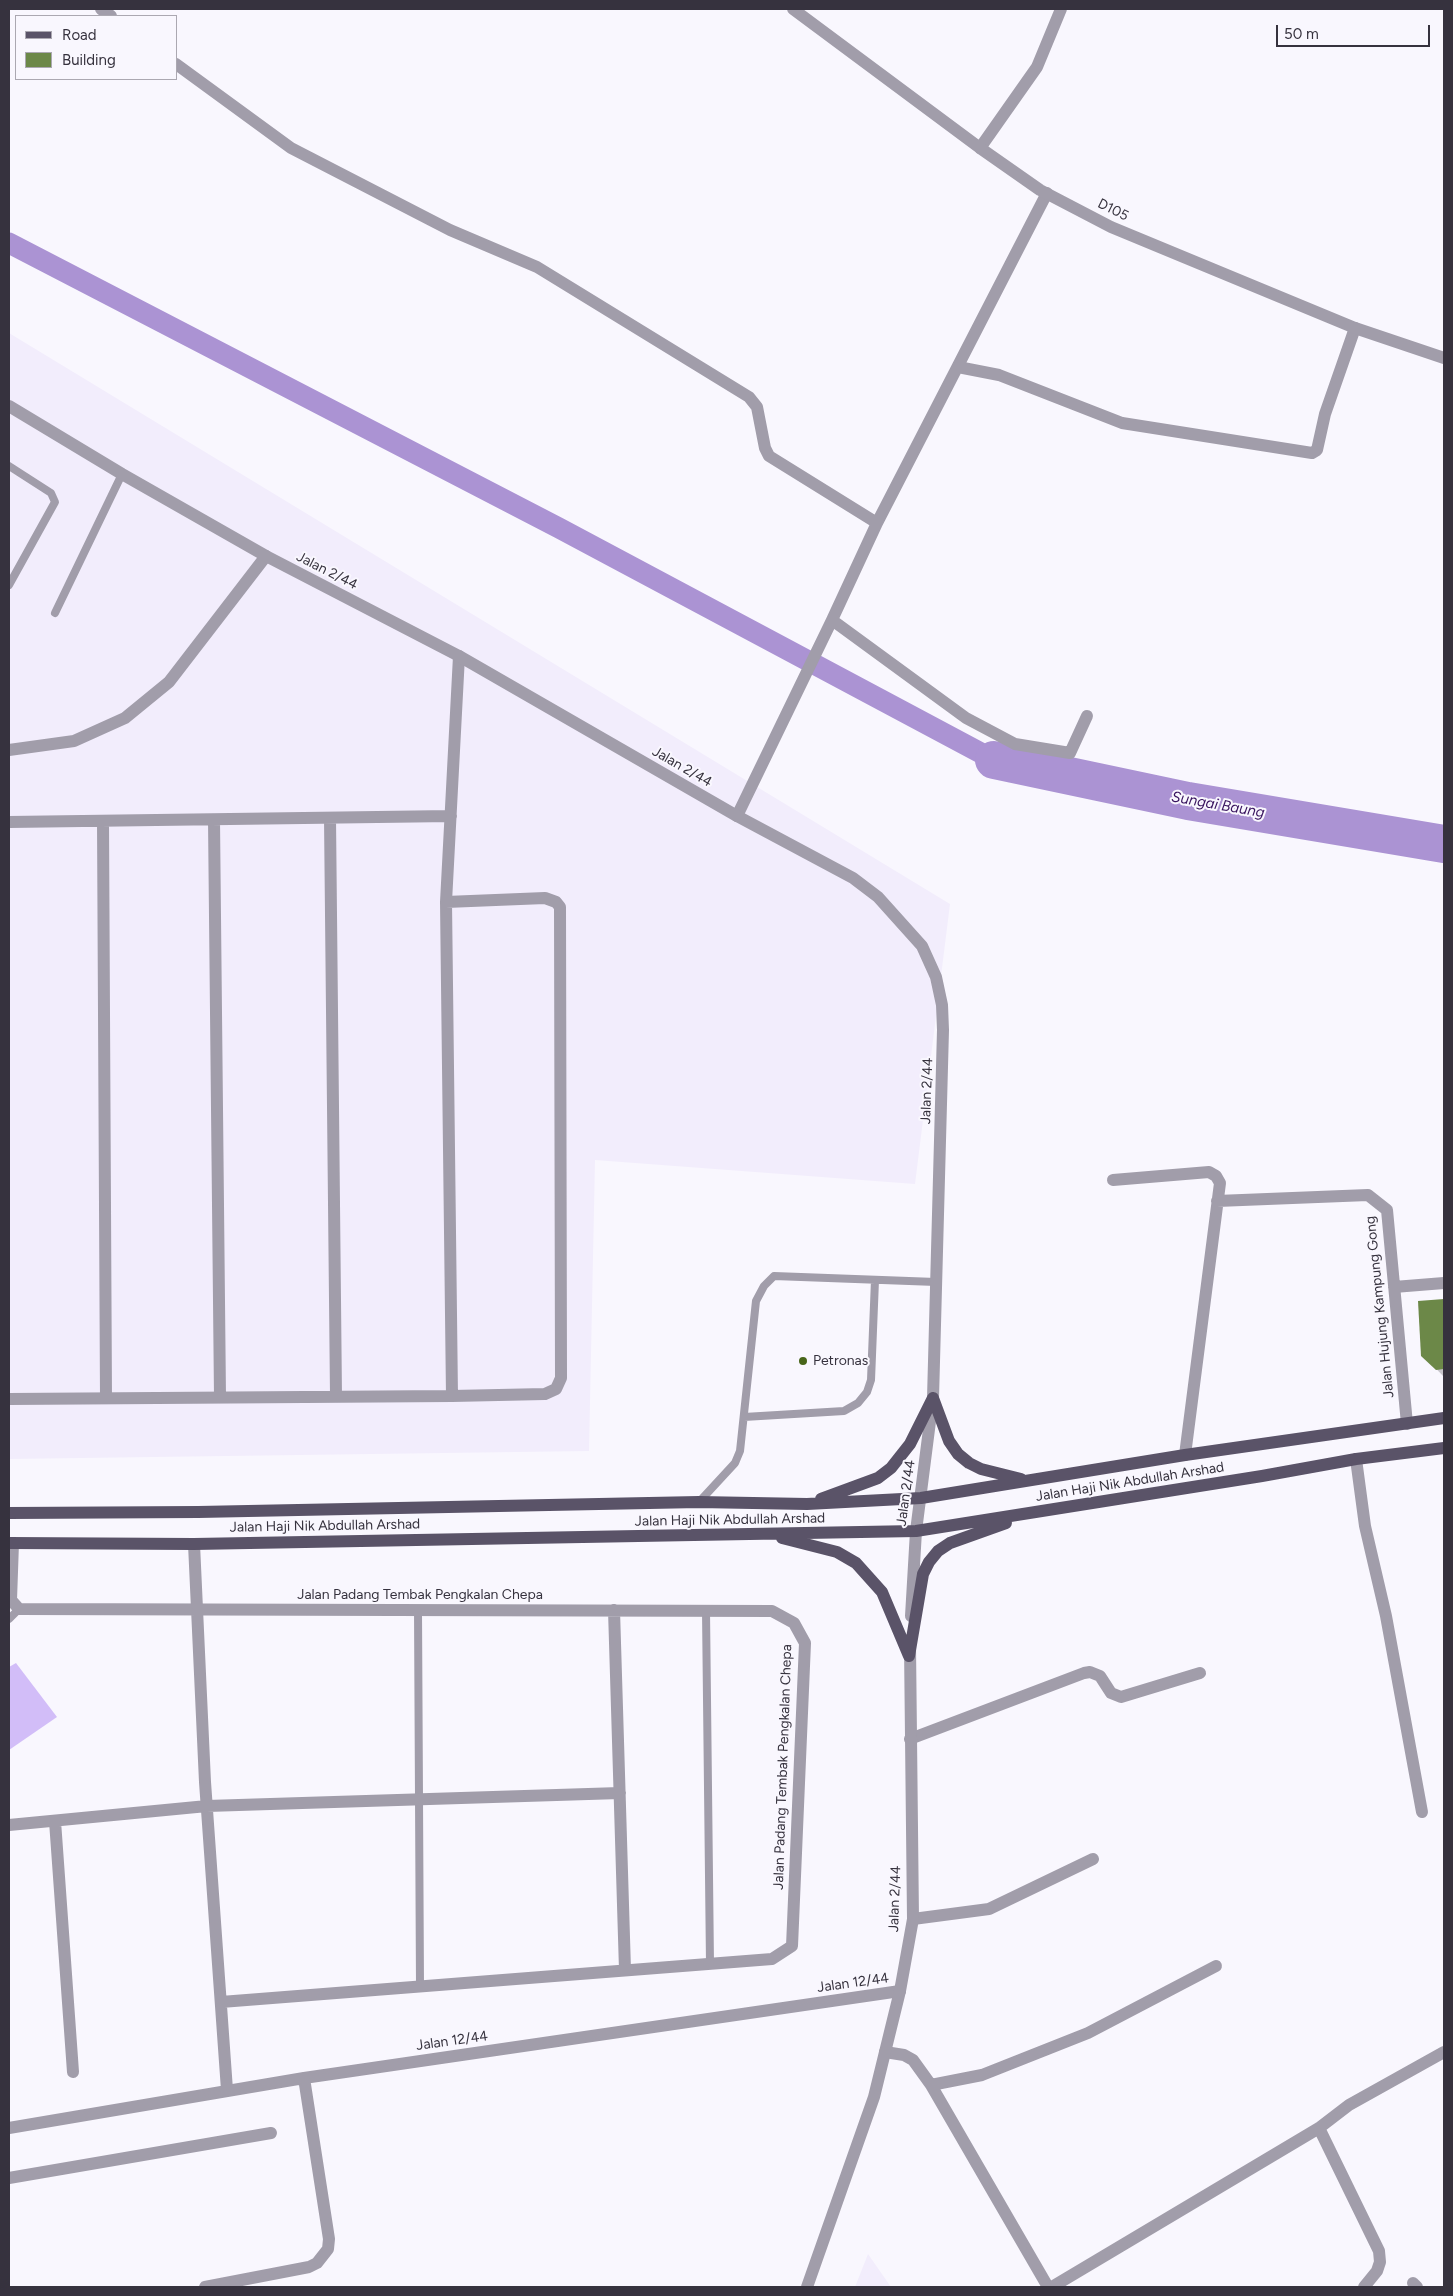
<!DOCTYPE html>
<html>
<head>
<meta charset="utf-8">
<style>
  body { margin:0 }
  #map { position:relative; width:1453px; height:2296px; overflow:hidden; background:#f9f7fe; font-family:Figtree,sans-serif }
  canvas { display:block }
  .frame { position:absolute; inset:0; border:10px solid #36323e; pointer-events:none }
  .legend { position:absolute; left:15px; top:15px; width:162px; height:65px; box-sizing:border-box; background:#f9f7fe; border:1px solid #aba8b1; margin:0; padding:6px 9px; list-style:none; font-size:15px; color:#36323e }
  .legend li { display:flex; align-items:center; gap:10px; height:25px }
  .legend b { width:25px; border:1px solid #aba8b1 }
  .scale { position:absolute; left:1276px; top:25px; width:154px; height:22px; box-sizing:border-box; border:2px solid #36323e; border-top:0; padding-left:6px; font-size:15px; line-height:18px; white-space:nowrap; color:#36323e; -webkit-text-stroke:4px #f9f7fe; paint-order:stroke }
</style>
</head>
<body>
<div id="map">
<canvas width="1453" height="2296"></canvas>
<div class="frame"></div>
<ul class="legend">
<li><b style="height:6px;background:#5a5368"></b>Road</li>
<li><b style="height:14px;background:#6c8848"></b>Building</li>
</ul>
<div class="scale">50 m</div>
</div>
<script>
const ctx = document.querySelector('canvas').getContext('2d');
ctx.lineJoin = 'round';
function fill(path, color) { ctx.fillStyle = color; ctx.fill(path, 'evenodd'); }
const poly = rows => new Path2D(rows.map(r => 'M' + r).join(''));
function strokePath(path, color, width, dash) { ctx.strokeStyle = color; ctx.lineWidth = width; ctx.lineCap = dash ? 'butt' : 'round'; ctx.setLineDash(dash || []); ctx.stroke(path); }
function write(font, color, halo, rows, align = 'center') {
  ctx.font = font + ' Figtree,sans-serif'; ctx.lineWidth = 4; ctx.setLineDash([]); ctx.textBaseline = 'middle'; ctx.strokeStyle = halo; ctx.fillStyle = color; for (const [text, x, y, turn = 0] of rows) {
    ctx.save(); ctx.translate(x, y); ctx.rotate((+turn || 0) * Math.PI / 180); ctx.textAlign = isNaN(turn) ? turn : align; if (halo) ctx.strokeText(text, 0, 0); ctx.fillText(text, 0, 0); ctx.restore();
  }
}
fill(poly([
  [9,333,950,904,915,1184,595,1160,589,1451,9,1459],
  [868,2254,891,2287,855,2287]
]), '#f2edfc');
fill(poly([
  [16,1663,57,1717,9,1750,9,1667]
]), '#d2bdf8');
fill(poly([
  [1444,1300,1444,1377,1423,1355,1420,1302]
]), '#0003');
strokePath(poly([
  [9,243,559,528,994,760]
]), '#ab93d3', 21);
strokePath(poly([
  [994,760,1188,801,1444,844]
]), '#ab93d3', 38);
fill(poly([
  [1444,1299,1444,1369,1436,1370,1421,1356,1418,1301]
]), '#6c8848');
strokePath(poly([
  [9,466,51,493,55,502,9,585],
  [55,613,122,474],
  [744,1417,844,1411,858,1403,867,1392,871,1380,875,1280],
  [699,1502,735,1463,740,1451,756,1301,764,1286,774,1276,936,1282],
  [418,1610,420,1986],
  [706,1611,710,1964],
  [9,1619,19,1609]
]), '#a19daa', 8);
strokePath(poly([
  [101,9,111,16],
  [176,64,291,148,450,230,537,267,749,397,757,407,765,448,769,456,877,523],
  [980,148,1037,67,1061,9],
  [958,367,999,375,1122,423,1312,453,1317,450,1325,414,1355,328],
  [832,620,966,718,1015,744,1070,753,1087,716],
  [9,750,74,741,125,718,169,682,266,556],
  [737,816,832,620,877,523,1047,193],
  [330,818,336,1396],
  [214,820,220,1397],
  [103,821,106,1398],
  [9,822,451,816],
  [1113,1180,1209,1172,1216,1176,1220,1183,1185,1455],
  [1217,1201,1368,1195,1387,1210,1407,1424],
  [1394,1287,1444,1283],
  [452,1396,446,902,459,656],
  [9,1399,452,1396,545,1394,556,1389,561,1378,560,907,556,902,545,898,446,902],
  [1356,1459,1365,1526,1386,1616,1422,1812],
  [13,1543,11,1600,19,1609,772,1611,794,1623,805,1643,792,1946,772,1959,221,2002],
  [194,1544,205,1782,227,2090],
  [614,1610,625,1970],
  [910,1739,1084,1673,1090,1672,1100,1676,1111,1693,1121,1697,1200,1673],
  [55,1821,73,2072],
  [9,1825,207,1806,620,1793],
  [913,1919,989,1909,1093,1859],
  [885,2052,904,2055,913,2060,931,2085,1048,2287],
  [931,2085,982,2075,1088,2033,1216,1966],
  [9,2128,304,2078,900,1991],
  [1319,2128,1379,2251,1380,2262,1377,2271,1364,2287],
  [9,2178,271,2133],
  [1413,2283,1417,2287],
  [205,2287,309,2267,317,2263,328,2249,329,2239,304,2078],
  [1052,2287,1319,2128,1349,2105,1444,2052]
]), '#a19daa', 12);
strokePath(poly([
  [793,9,980,148,1040,190,1111,227,1355,328,1444,358],
  [9,406,122,474,266,556,459,656,737,816,853,878,878,897,922,946,936,977,942,1005,943,1030,933,1398,916,1531,911,1616],
  [807,2287,874,2097,900,1991,913,1919,910,1646]
]), '#a19daa', 12);
strokePath(poly([
  [933,1398,949,1441,958,1454,969,1463,981,1469,1021,1479],
  [821,1499,878,1478,891,1468,910,1444,933,1398],
  [9,1513,198,1512,699,1502,807,1504,921,1498,1185,1455,1444,1418],
  [782,1538,837,1552,856,1563,882,1592,909,1656],
  [9,1543,194,1544,916,1531,1262,1476,1356,1459,1444,1448],
  [909,1656,923,1574,929,1562,938,1551,950,1543,1006,1523]
]), '#5a5368', 12);
for (const [x, y, r, color] of [
  [803,1361,5,"#486519"]
]) { const dot = new Path2D(); dot.arc(x, y, r, 0, 2 * Math.PI); ctx.fillStyle = color; ctx.fill(dot); strokePath(dot, '#f9f7fe', 2); }
write('14px', '#36323e', '#f9f7fe', [
  ["D105",1113,210,26],
  ["Jalan 2/44",327,571,27],
  ["Jalan 2/44",682,767,30],
  ["Jalan 2/44",927,1091,-88],
  ["Jalan Hujung Kampung Gong",1380,1307,-96],
  ["Jalan Haji Nik Abdullah Arshad",1130,1482,-9],
  ["Jalan 2/44",906,1493,-82],
  ["Jalan Haji Nik Abdullah Arshad",730,1520,-1],
  ["Jalan Haji Nik Abdullah Arshad",325,1526,-1],
  ["Jalan Padang Tembak Pengkalan Chepa",420,1595],
  ["Jalan Padang Tembak Pengkalan Chepa",783,1767,-88],
  ["Jalan 2/44",895,1899,-88],
  ["Jalan 12/44",853,1983,-8],
  ["Jalan 12/44",452,2041,-8]
]);
write('14px', '#36323e', '#f9f7fe', [
  ["Petronas",813,1361]
], 'left');
write('italic 15px', '#38135e', '#f9f7fe', [
  ["Sungai Baung",1218,805,10]
]);
</script>
</body>
</html>
